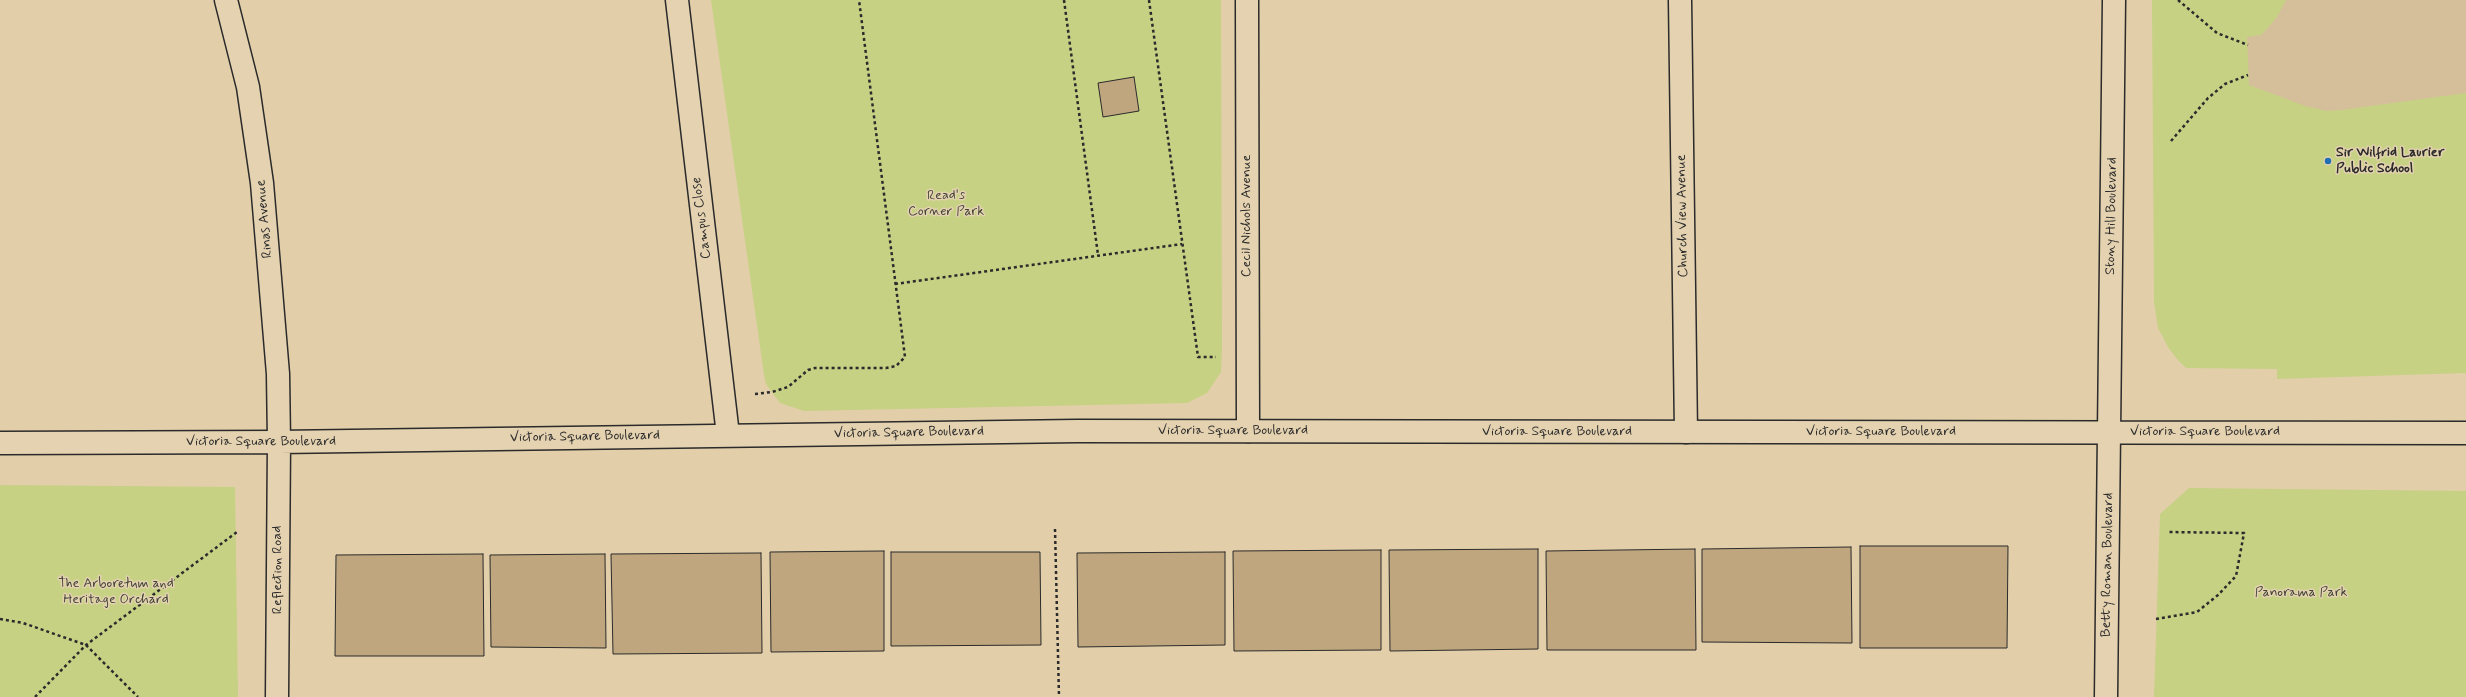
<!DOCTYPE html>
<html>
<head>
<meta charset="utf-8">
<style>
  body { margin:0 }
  canvas { display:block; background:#e2cea9 }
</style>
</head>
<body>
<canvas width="2466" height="697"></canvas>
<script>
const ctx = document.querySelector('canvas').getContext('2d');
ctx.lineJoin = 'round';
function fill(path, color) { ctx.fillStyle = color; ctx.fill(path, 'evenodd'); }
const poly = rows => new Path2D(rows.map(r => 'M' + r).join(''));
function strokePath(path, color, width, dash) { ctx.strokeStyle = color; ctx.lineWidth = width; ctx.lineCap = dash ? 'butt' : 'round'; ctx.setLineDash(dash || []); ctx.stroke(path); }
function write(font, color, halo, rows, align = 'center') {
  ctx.font = font + ' Mynerve,sans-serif'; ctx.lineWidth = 3; ctx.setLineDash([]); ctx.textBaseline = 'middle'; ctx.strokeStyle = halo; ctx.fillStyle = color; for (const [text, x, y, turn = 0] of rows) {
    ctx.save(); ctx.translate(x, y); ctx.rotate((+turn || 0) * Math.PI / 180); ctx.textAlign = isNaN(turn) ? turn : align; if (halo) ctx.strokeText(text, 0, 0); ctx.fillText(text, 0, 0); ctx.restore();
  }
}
fill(poly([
  [2187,0,2466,0,2466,290,2292,294]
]), '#d5bf9a');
fill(poly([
  [711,0,1221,0,1222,348,1221,372,1207,393,1187,403,804,411,780,403,766,384,764,375],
  [2152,0,2286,0,2277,17,2265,31,2261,35,2247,37,2249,85,2305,106,2327,111,2341,110,2466,93,2466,373,2277,379,2277,369,2186,368,2177,359,2168,347,2158,328,2154,302],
  [0,485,235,487,238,697,0,697],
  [2189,488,2466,491,2466,697,2154,697,2160,514]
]), '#c6d184');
const building = poly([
  [1134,77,1139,111,1103,117,1098,83,1134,77],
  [1860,546,2008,546,2007,648,1860,648,1860,546],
  [1851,547,1852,643,1702,642,1702,549,1851,547],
  [1538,549,1538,649,1390,651,1389,550,1538,549],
  [1695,549,1696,650,1547,650,1546,551,1695,549],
  [1381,550,1381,650,1234,651,1233,551,1381,550],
  [884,551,884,651,771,652,770,552,884,551],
  [891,552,1040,552,1041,645,891,646,891,552],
  [1225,552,1225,645,1078,647,1077,553,1225,552],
  [761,553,762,653,613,654,611,554,761,553],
  [483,554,484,656,335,656,336,555,483,554],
  [605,554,606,648,491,647,490,555,605,554]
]);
fill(building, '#bfa67f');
strokePath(building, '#2b2b2b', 1);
const street = poly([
  [226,0,248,87,262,183,278,374,279,442],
  [677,0,728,435],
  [1247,0,1248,431],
  [1680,0,1686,432],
  [2106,697,2109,432]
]);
const secondary = poly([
  [2109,432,2114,0],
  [0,443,279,442,1077,431,2466,433],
  [277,697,279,442]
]);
strokePath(street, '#2b2b2b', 25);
strokePath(secondary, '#2b2b2b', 25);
strokePath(poly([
  [1064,0,1098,255],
  [1149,0,1198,357,1216,357],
  [2178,0,2217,33,2248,45],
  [2171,141,2208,98,2225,84,2248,75],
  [895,284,1182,244],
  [755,394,772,392,788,387,808,370,815,368,886,368,896,366,905,357,859,0],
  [1055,529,1059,697],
  [0,619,23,623,86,645,138,697],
  [2156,619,2197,612,2218,595,2236,576,2244,533,2168,532],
  [35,697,86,645,237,532]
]), '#2b2b2b', 2.5, [3, 3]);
strokePath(street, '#e4d2b0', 22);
strokePath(secondary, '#e4d2b0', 22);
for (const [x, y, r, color] of [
  [2328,161,4,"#1f6fb2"]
]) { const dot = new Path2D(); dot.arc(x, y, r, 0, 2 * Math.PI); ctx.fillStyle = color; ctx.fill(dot); strokePath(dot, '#e4d2b0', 1.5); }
write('bold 14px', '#2b2b2b', '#e4d2b0', [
  ["Sir Wilfrid Laurier",2336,153],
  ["Public School",2336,169]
], 'left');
write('14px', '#424438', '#e4d2b0', [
  ["Read's",946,196],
  ["Corner Park",946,212],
  ["The Arboretum and",116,584],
  ["Heritage Orchard",116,600],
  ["Panorama Park",2301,593]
]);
write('14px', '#2b2b2b', '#e4d2b0', [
  ["Cecil Nichols Avenue",1247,216,-90],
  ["Church View Avenue",1683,216,-91],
  ["Stony Hill Boulevard",2112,216,-89],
  ["Campus Close",702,218,-97],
  ["Rinas Avenue",265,219,-95],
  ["Victoria Square Boulevard",1233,431],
  ["Victoria Square Boulevard",1557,432],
  ["Victoria Square Boulevard",1881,432],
  ["Victoria Square Boulevard",2205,432],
  ["Victoria Square Boulevard",909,433,-1],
  ["Victoria Square Boulevard",585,437,-1],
  ["Victoria Square Boulevard",261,442],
  ["Betty Roman Boulevard",2108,565,-89],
  ["Reflection Road",278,570,-90]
]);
</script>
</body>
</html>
